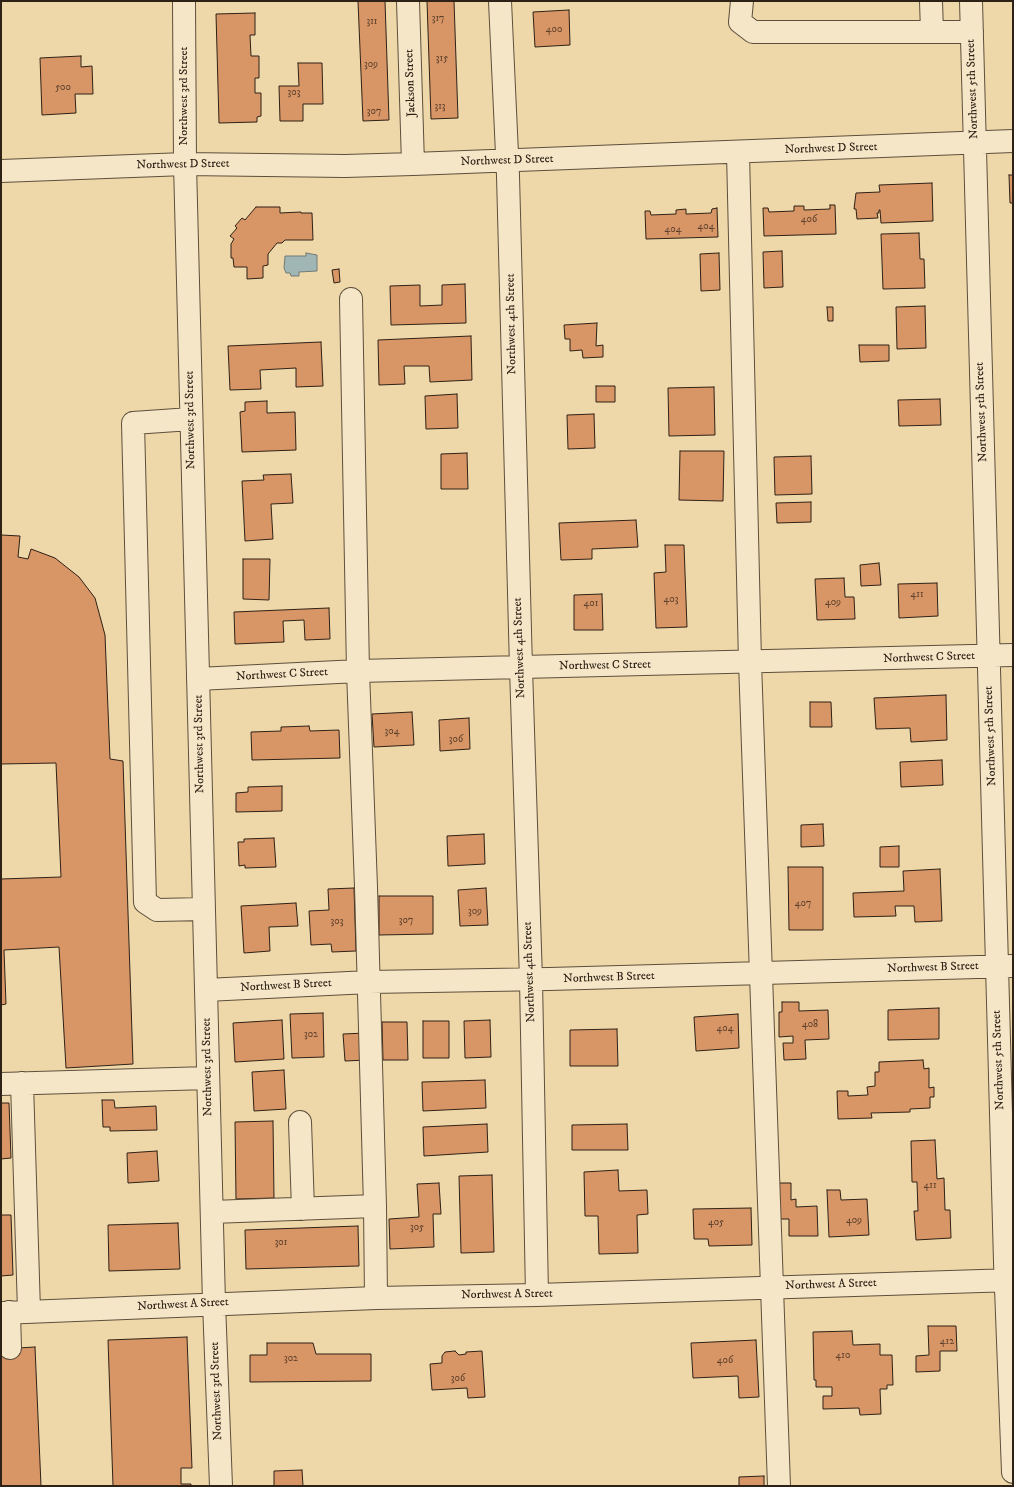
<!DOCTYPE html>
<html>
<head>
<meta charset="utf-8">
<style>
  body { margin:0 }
  #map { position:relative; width:1014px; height:1487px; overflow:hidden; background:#eed8a9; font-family:"IM FELL DW Pica",serif }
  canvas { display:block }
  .frame { position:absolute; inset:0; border:2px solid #2e2116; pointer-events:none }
</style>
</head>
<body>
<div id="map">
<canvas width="1014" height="1487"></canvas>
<div class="frame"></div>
</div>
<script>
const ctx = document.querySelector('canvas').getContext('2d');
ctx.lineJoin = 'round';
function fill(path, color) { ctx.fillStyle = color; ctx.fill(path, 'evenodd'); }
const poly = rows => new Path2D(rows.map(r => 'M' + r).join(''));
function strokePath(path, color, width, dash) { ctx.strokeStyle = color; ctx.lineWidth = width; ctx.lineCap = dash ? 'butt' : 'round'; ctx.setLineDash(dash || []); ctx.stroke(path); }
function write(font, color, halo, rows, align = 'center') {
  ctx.font = font + ' "IM FELL DW Pica",serif'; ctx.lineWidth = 3.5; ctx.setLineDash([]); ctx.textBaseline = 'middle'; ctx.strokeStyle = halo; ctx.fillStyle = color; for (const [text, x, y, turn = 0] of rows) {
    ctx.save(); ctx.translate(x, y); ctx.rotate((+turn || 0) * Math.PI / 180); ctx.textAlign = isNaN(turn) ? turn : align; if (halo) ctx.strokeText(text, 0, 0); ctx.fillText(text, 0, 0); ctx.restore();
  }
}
const water = poly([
  [306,253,317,255,317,271,299,272,299,276,291,276,290,273,286,273,284,268,285,256,306,256,306,253]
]);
fill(water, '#a0b6b5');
strokePath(water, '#727a75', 1);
const building = poly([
  [358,1,385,1,389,120,363,121,358,1],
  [427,1,454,1,458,118,431,119,427,1],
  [569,10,570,45,535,47,533,12,569,10],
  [255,13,255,35,250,35,251,56,259,56,259,78,255,78,255,93,261,93,261,116,257,117,257,122,219,123,216,14,255,13],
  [81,56,81,67,92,66,93,94,75,94,76,113,42,115,40,58,81,56],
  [298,63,322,63,323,104,303,104,303,121,280,121,279,86,299,86,298,63],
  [1009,175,1013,175,1013,203,1010,203,1009,175],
  [932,183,933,221,881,223,880,210,879,210,879,213,877,213,878,218,857,219,856,209,854,209,856,193,880,192,879,185,932,183],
  [830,205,835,205,836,234,764,236,763,208,768,208,769,212,794,211,794,206,804,206,804,210,830,209,830,205],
  [256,207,280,207,280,213,301,212,301,213,312,213,313,240,285,240,282,243,277,243,268,254,268,265,263,266,263,278,247,279,247,267,234,267,233,258,231,258,231,244,234,239,230,236,237,228,235,226,242,218,245,220,256,207],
  [717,208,718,237,646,239,645,211,650,211,651,215,676,214,676,210,686,209,686,214,711,213,712,209,717,208],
  [919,233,920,259,924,259,925,288,883,289,881,234,919,233],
  [782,251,783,287,764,288,763,252,782,251],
  [719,253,720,290,701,291,700,254,719,253],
  [339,269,340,282,334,283,332,270,339,269],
  [465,284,466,323,391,325,390,286,420,285,420,306,442,305,442,285,465,284],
  [925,306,926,348,897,349,896,307,925,306],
  [827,307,833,307,833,321,828,321,827,307],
  [597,323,596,346,603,345,603,357,583,358,582,350,570,351,570,339,565,339,564,325,597,323],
  [471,336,472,380,430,382,429,366,404,366,405,384,379,385,378,340,471,336],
  [321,342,323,386,296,387,296,368,260,370,261,389,230,390,228,346,321,342],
  [859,345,889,345,889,361,860,362,859,345],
  [596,386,615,386,615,402,596,402,596,386],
  [714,387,715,435,669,436,668,388,714,387],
  [457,394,458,428,426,429,425,396,457,394],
  [940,399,941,425,899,426,898,400,940,399],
  [267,401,267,413,295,412,296,450,242,452,240,412,245,411,245,402,267,401],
  [594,414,595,448,568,449,567,415,594,414],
  [680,451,724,451,723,501,679,500,680,451],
  [467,453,468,489,441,489,441,454,467,453],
  [811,456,812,494,775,495,774,457,811,456],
  [291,474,293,503,271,504,273,539,245,541,242,481,264,480,263,475,291,474],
  [811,502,811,522,777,523,776,503,811,502],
  [636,520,638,547,592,549,592,559,561,560,559,523,636,520],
  [1,535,20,536,18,557,28,559,31,549,55,558,79,577,95,598,105,635,110,759,123,761,133,1064,66,1068,59,947,4,950,6,1004,1,1005,1,879,61,877,56,763,1,764,1,535],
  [665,545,684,545,687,627,656,628,654,573,666,572,665,545],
  [243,559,270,559,269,600,243,599,243,559],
  [879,563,881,585,861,586,860,565,879,563],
  [844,578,845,597,854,597,855,619,817,620,815,579,844,578],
  [937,583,938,616,899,618,898,584,937,583],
  [602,594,603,630,574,630,574,595,602,594],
  [329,608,330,639,305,640,304,620,283,621,284,642,235,644,234,612,329,608],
  [946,695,947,740,911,742,910,728,876,729,874,698,946,695],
  [810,702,831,702,832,727,810,727,810,702],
  [412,712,414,745,374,747,372,714,412,712],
  [469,718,470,749,440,751,439,720,469,718],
  [309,726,310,731,339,730,340,758,252,760,251,732,281,731,281,727,309,726],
  [942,760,943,785,901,787,900,762,942,760],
  [282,786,282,811,236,812,236,793,248,792,248,787,282,786],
  [823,824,824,846,801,847,801,825,823,824],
  [484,834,485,864,448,866,447,836,484,834],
  [274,838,276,867,245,868,245,865,239,866,238,842,244,842,244,839,274,838],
  [899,846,899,867,880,867,880,847,899,846],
  [788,867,823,867,823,930,789,930,788,867],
  [940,869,942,921,915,922,914,906,895,906,896,916,854,917,853,893,904,891,903,871,940,869],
  [354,888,356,951,332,952,331,944,311,945,309,911,329,910,328,889,354,888],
  [486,888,488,925,460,926,458,890,486,888],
  [379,896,433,896,433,934,379,935,379,896],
  [296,903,298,926,269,927,270,951,244,953,241,906,296,903],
  [782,1002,799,1002,799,1011,828,1010,829,1039,805,1040,806,1059,784,1060,783,1043,793,1043,793,1036,779,1037,779,1012,782,1012,782,1002],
  [939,1008,939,1039,888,1040,888,1010,939,1008],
  [323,1013,324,1057,292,1058,290,1014,323,1013],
  [738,1014,739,1048,696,1051,694,1017,738,1014],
  [282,1020,284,1059,235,1062,233,1023,282,1020],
  [490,1020,491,1057,465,1058,464,1021,490,1020],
  [423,1021,449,1021,449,1058,423,1058,423,1021],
  [382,1022,407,1022,408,1060,383,1060,382,1022],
  [617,1029,618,1066,570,1066,570,1030,617,1029],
  [366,1033,367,1060,345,1061,343,1034,366,1033],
  [923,1060,924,1069,929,1068,929,1088,934,1087,934,1097,930,1097,930,1108,910,1109,910,1112,871,1113,872,1118,838,1119,837,1091,848,1091,848,1096,868,1095,867,1087,875,1086,875,1072,879,1072,879,1062,923,1060],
  [284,1070,286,1109,254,1111,252,1072,284,1070],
  [485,1080,486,1108,423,1111,422,1082,485,1080],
  [102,1100,114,1100,115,1108,156,1106,157,1130,110,1131,110,1127,103,1127,102,1100],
  [1,1103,9,1103,11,1158,1,1159,1,1103],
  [273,1121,274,1198,236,1199,235,1122,273,1121],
  [487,1124,488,1152,424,1156,423,1127,487,1124],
  [627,1124,628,1150,572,1150,572,1125,627,1124],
  [935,1140,937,1179,944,1178,945,1210,950,1210,951,1238,916,1240,914,1211,918,1211,917,1182,912,1182,911,1141,935,1140],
  [157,1151,159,1181,128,1183,127,1153,157,1151],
  [618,1170,619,1191,647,1190,648,1214,637,1215,638,1253,599,1254,598,1216,585,1216,584,1172,618,1170],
  [492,1175,494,1252,461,1253,459,1176,492,1175],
  [439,1183,441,1214,433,1214,434,1247,390,1249,389,1219,419,1217,417,1184,439,1183],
  [777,1183,791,1183,791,1200,796,1199,796,1207,817,1206,818,1236,789,1236,789,1219,778,1219,777,1183],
  [827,1190,840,1190,841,1200,867,1199,869,1235,829,1237,827,1190],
  [751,1208,752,1245,709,1246,708,1239,694,1239,693,1209,751,1208],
  [1,1215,11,1215,13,1275,1,1276,1,1215],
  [178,1223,180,1269,109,1271,108,1225,178,1223],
  [358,1226,359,1266,246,1269,245,1230,358,1226],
  [928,1326,956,1326,957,1351,940,1351,940,1371,916,1372,916,1356,929,1355,928,1326],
  [852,1331,853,1345,880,1344,880,1355,892,1355,893,1385,887,1385,887,1389,880,1389,881,1414,860,1415,859,1408,823,1409,823,1396,832,1396,832,1387,816,1387,816,1380,814,1380,813,1332,852,1331],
  [187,1337,192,1468,181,1468,181,1484,191,1484,191,1486,113,1486,108,1340,187,1337],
  [756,1340,759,1397,739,1398,738,1376,693,1378,691,1343,756,1340],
  [267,1343,313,1343,316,1354,371,1354,371,1381,250,1382,250,1355,267,1355,267,1343],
  [35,1347,41,1486,1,1486,1,1349,35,1347],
  [455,1351,459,1355,466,1354,466,1352,482,1351,485,1397,468,1398,467,1388,432,1390,430,1364,442,1363,442,1356,445,1352,455,1351],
  [302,1470,303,1486,274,1486,274,1471,302,1470],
  [764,1476,764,1486,739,1486,739,1477,764,1476]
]);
fill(building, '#d89566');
strokePath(building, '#2e2116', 1);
const minor = poly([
  [184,1,185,164,192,439,214,1303,221,1486],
  [408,1,413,164],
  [500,1,508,176,521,668,531,980,537,1295],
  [742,1,740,22,753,32,972,32],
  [931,1,932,32],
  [971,1,1005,1262,1013,1472],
  [738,153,750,662,779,1486],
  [1,171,185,164,345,166,413,164,1013,141],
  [351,299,358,671,366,887,375,1206,376,1298],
  [191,419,133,423,145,902,157,910,204,909],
  [198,679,358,671,1013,655],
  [206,990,369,982,549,979,1013,966],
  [22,1083,29,1311],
  [1,1084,208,1078],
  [300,1122,303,1209],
  [212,1212,375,1206],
  [9,1312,10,1348],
  [1,1313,376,1298,537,1295,1013,1280]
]);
strokePath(minor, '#5e4f3b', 24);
strokePath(minor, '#f4e6c7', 22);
write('10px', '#583e2a', null, [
  ["317",438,19],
  ["311",372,22],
  ["400",554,30],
  ["315",442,59],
  ["309",371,65],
  ["500",63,88],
  ["303",294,93],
  ["313",440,107],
  ["307",374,112],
  ["406",809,220],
  ["404",706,227],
  ["404",673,230],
  ["411",917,595],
  ["403",671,600],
  ["409",833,603],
  ["401",591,604],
  ["304",392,732],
  ["306",456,740],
  ["407",803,904],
  ["309",475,912],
  ["307",406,921],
  ["303",337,922],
  ["408",810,1025],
  ["404",725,1029],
  ["302",311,1035],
  ["411",930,1186],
  ["409",854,1221],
  ["405",716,1223],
  ["305",417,1228],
  ["301",281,1243],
  ["412",947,1342],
  ["410",843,1356],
  ["302",291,1359],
  ["406",725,1361],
  ["306",458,1379]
]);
write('12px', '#2e2116', '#f4e6c7', [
  ["Jackson Street",411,83,-92],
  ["Northwest 5th Street",973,89,-92],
  ["Northwest 3rd Street",185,96,-90],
  ["Northwest D Street",831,149,-2],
  ["Northwest D Street",507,161,-2],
  ["Northwest D Street",183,165,-1],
  ["Northwest 4th Street",512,324,-91],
  ["Northwest 5th Street",982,412,-92],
  ["Northwest 3rd Street",191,420,-91],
  ["Northwest 4th Street",520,648,-92],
  ["Northwest C Street",929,658,-2],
  ["Northwest C Street",605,666,-1],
  ["Northwest C Street",282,675,-3],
  ["Northwest 5th Street",991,736,-92],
  ["Northwest 3rd Street",200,744,-91],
  ["Northwest B Street",933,968,-2],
  ["Northwest 4th Street",530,972,-92],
  ["Northwest B Street",609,978,-2],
  ["Northwest B Street",286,986,-3],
  ["Northwest 5th Street",999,1060,-92],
  ["Northwest 3rd Street",208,1067,-91],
  ["Northwest A Street",831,1285,-2],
  ["Northwest A Street",507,1295,-1],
  ["Northwest A Street",183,1305,-3],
  ["Northwest 3rd Street",217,1391,-92]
]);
</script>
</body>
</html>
